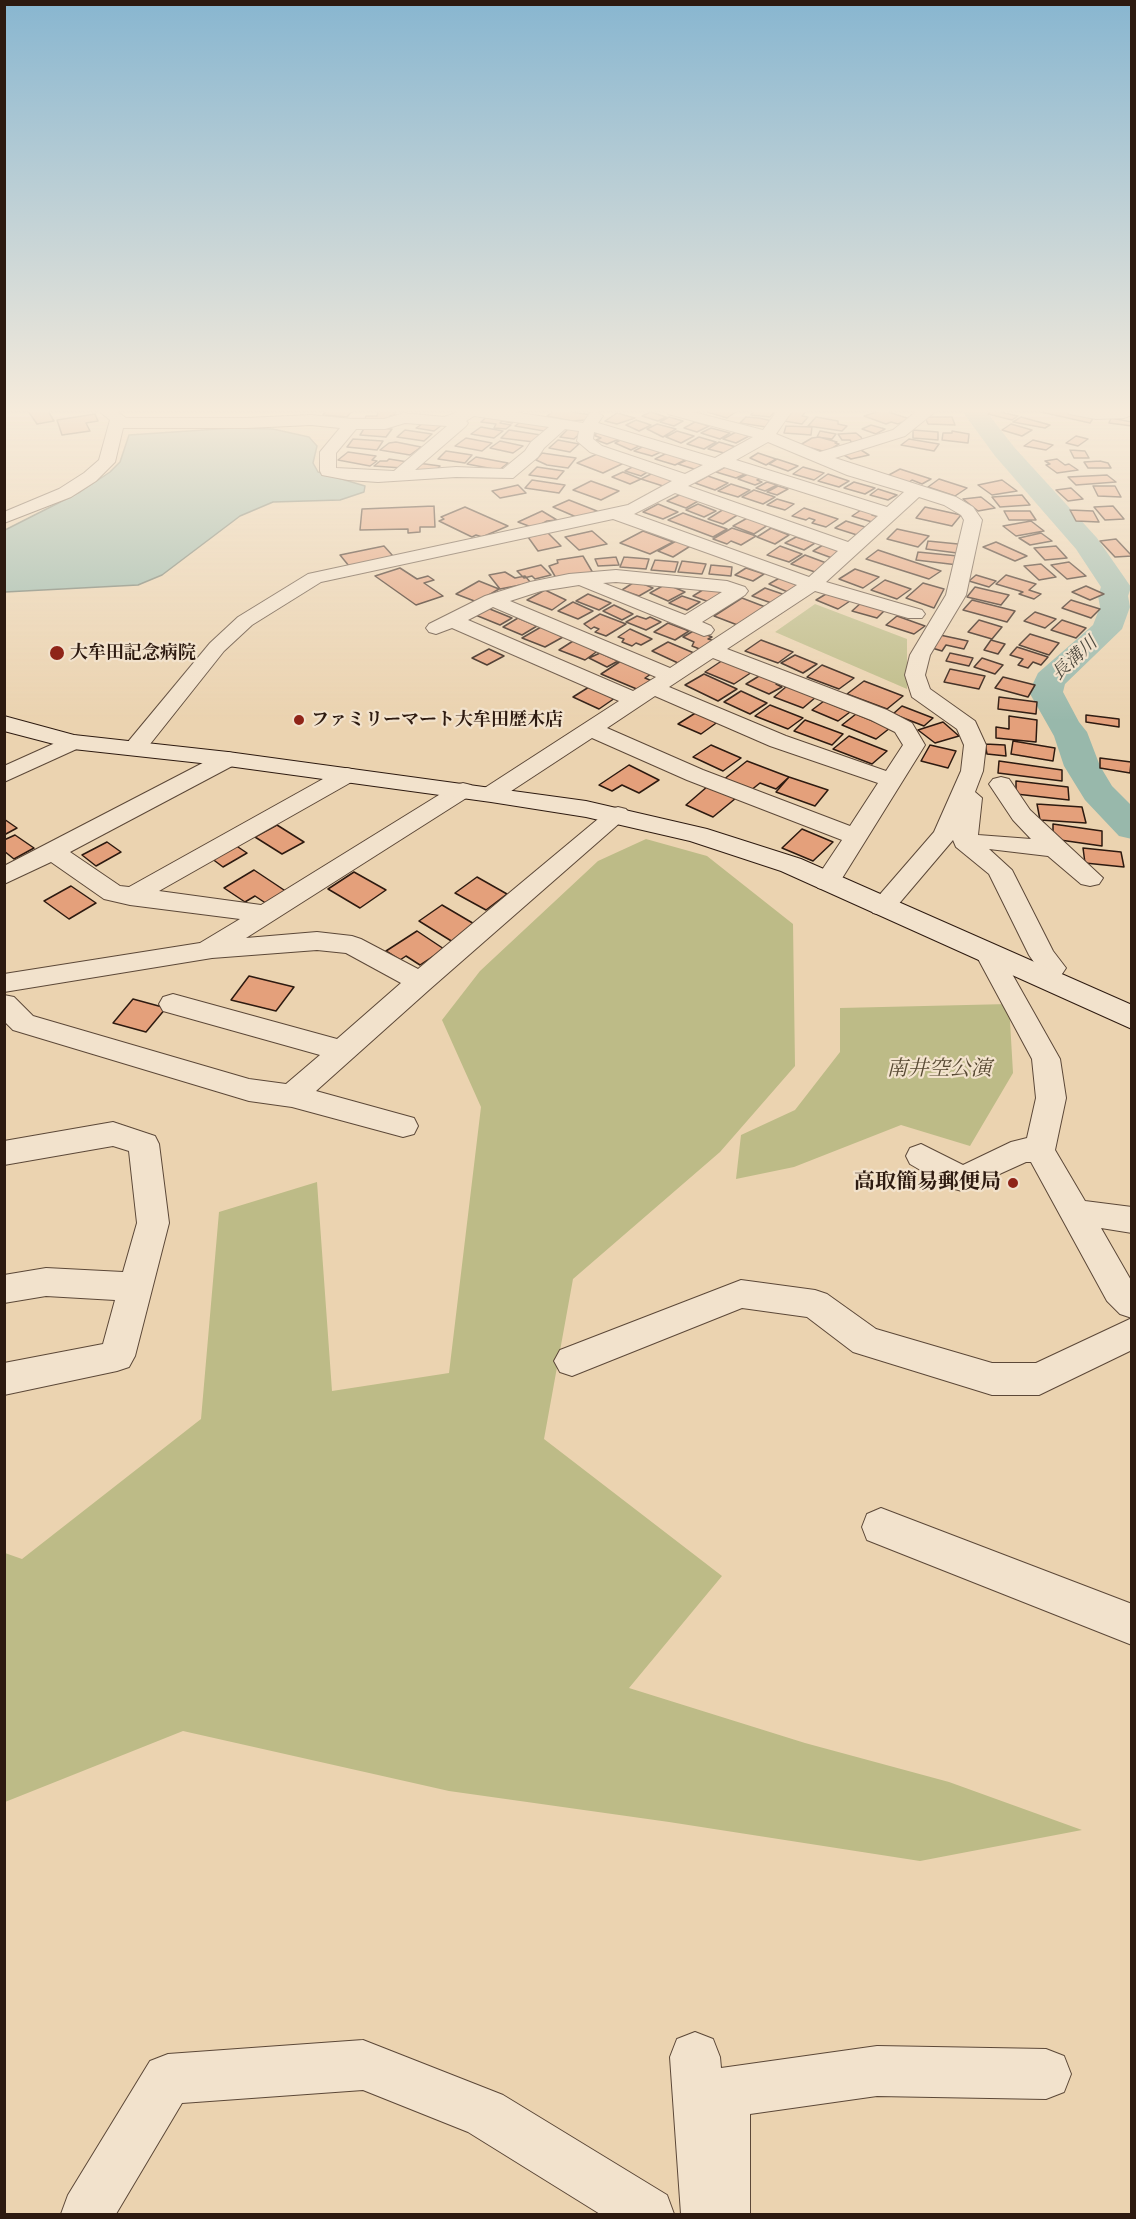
<!DOCTYPE html>
<html>
<head>
<meta charset="utf-8">
<style>
  body { margin:0 }
  #map { position:relative; width:1136px; height:2219px; overflow:hidden; background:#ebd3b0; font-family:"Gentium Book Plus",serif }
  canvas { display:block }
  .frame { position:absolute; inset:0; border:6px solid #2d1a10; pointer-events:none }
</style>
</head>
<body>
<div id="map">
<canvas width="1136" height="2219"></canvas>
<div class="frame"></div>
</div>
<script>
const ctx = document.querySelector('canvas').getContext('2d');
ctx.lineJoin = 'round';
function fill(path, color) { ctx.fillStyle = color; ctx.fill(path, 'evenodd'); }
const poly = rows => new Path2D(rows.map(r => 'M' + r).join(''));
function strokePath(path, color, width, dash) { ctx.strokeStyle = color; ctx.lineWidth = width; ctx.lineCap = dash ? 'butt' : 'round'; ctx.setLineDash(dash || []); ctx.stroke(path); }
function write(font, color, halo, rows, align = 'center') {
  ctx.font = font + ' "Gentium Book Plus","Noto Serif JP",serif'; ctx.lineWidth = 4.5; ctx.setLineDash([]); ctx.textBaseline = 'middle'; ctx.strokeStyle = halo; ctx.fillStyle = color; for (const [text, x, y, turn = 0] of rows) {
    ctx.save(); ctx.translate(x, y); ctx.rotate((+turn || 0) * Math.PI / 180); ctx.textAlign = isNaN(turn) ? turn : align; if (halo) ctx.strokeText(text, 0, 0); ctx.fillText(text, 0, 0); ctx.restore();
  }
}
fill(poly([
  [815,604,907,639,907,689,775,632],
  [646,839,707,856,793,924,795,1066,720,1152,573,1279,544,1439,722,1576,629,1688,805,1743,949,1782,1082,1830,920,1861,669,1822,449,1791,183,1731,5,1802,5,1553,22,1559,201,1419,219,1212,317,1182,332,1391,449,1373,481,1107,442,1020,480,971,598,861],
  [1009,1004,1013,1073,970,1146,901,1125,794,1167,736,1179,741,1135,795,1110,840,1052,840,1008]
]), '#bdbb87');
const water = poly([
  [233,428,273,429,309,437,317,446,313,463,318,472,365,486,364,492,340,500,273,502,240,516,162,575,138,585,5,592,5,530,80,492,110,472,120,462,129,435,233,428]
]);
fill(water, '#98b8ab');
strokePath(water, '#6d796d', 1.5);
fill(poly([
  [962,411,986,411,1014,447,1097,538,1131,587,1128,596,1130,607,1122,629,1065,684,1063,692,1079,722,1087,732,1100,766,1112,786,1132,806,1132,839,1119,836,1085,800,1064,766,1054,736,1029,692,1038,673,1093,625,1100,607,1098,596,1101,587,1076,549,995,456,962,411]
]), '#98b8ab');
const building = poly([
  [28,411,48,411,54,421,37,424,28,411],
  [326,411,352,411,347,417,323,415,326,411],
  [554,411,565,411,591,415,585,420,572,421,547,416,554,411],
  [704,411,737,411,727,418,704,411],
  [754,411,775,411,770,417,751,415,754,411],
  [793,411,806,411,802,416,808,417,802,424,784,421,793,411],
  [880,411,885,411,910,419,898,424,891,422,886,424,864,416,880,411],
  [992,411,995,411,1018,416,1012,420,988,414,992,411],
  [1043,411,1063,411,1094,417,1090,423,1041,412,1043,411],
  [378,412,395,412,394,415,390,416,389,422,364,422,366,416,377,416,378,412],
  [651,412,666,417,658,421,642,416,651,412],
  [617,413,635,418,617,424,605,421,617,413],
  [95,414,98,421,86,423,90,431,62,435,57,420,95,414],
  [490,414,517,418,512,423,502,421,500,423,511,425,506,429,494,428,496,424,481,422,490,414],
  [669,417,683,421,674,426,660,422,669,417],
  [746,417,759,418,772,421,766,427,740,423,746,417],
  [816,417,838,421,838,424,847,426,842,431,808,426,816,417],
  [925,417,952,417,955,425,928,424,925,417],
  [1021,417,1050,425,1045,428,1013,422,1021,417],
  [1111,418,1132,422,1132,426,1109,423,1111,418],
  [523,420,552,425,544,431,515,426,523,420],
  [636,420,651,425,639,431,626,425,636,420],
  [425,422,442,425,434,431,416,428,425,422],
  [695,422,709,426,697,432,684,428,695,422],
  [657,424,676,429,663,437,647,429,657,424],
  [1011,424,1032,430,1022,436,1002,430,1011,424],
  [871,425,885,429,876,434,862,429,871,425],
  [786,426,812,427,811,435,784,433,786,426],
  [365,427,392,429,386,437,360,435,365,427],
  [481,427,503,431,494,438,471,434,481,427],
  [570,427,584,430,574,439,560,437,570,427],
  [711,428,730,433,720,439,701,433,711,428],
  [405,430,432,434,424,441,397,437,405,430],
  [509,430,541,435,534,442,501,438,509,430],
  [913,430,938,432,938,440,913,438,913,430],
  [603,431,622,438,607,444,596,440,601,438,593,435,603,431],
  [677,431,694,436,681,443,666,437,677,431],
  [820,431,836,434,832,439,817,437,820,431],
  [952,431,969,434,968,443,942,440,943,433,952,433,952,431],
  [736,432,749,436,736,443,723,439,736,432],
  [856,433,861,437,864,443,853,445,850,440,842,440,838,434,856,433],
  [1076,436,1088,439,1078,446,1066,443,1076,436],
  [699,437,716,442,704,449,687,444,699,437],
  [819,437,837,442,835,443,839,444,826,452,800,445,812,438,819,437],
  [466,438,492,443,482,451,455,446,466,438],
  [624,438,643,444,631,450,615,443,624,438],
  [353,439,383,441,377,450,347,447,353,439],
  [909,439,939,444,934,451,901,445,909,439],
  [558,440,579,444,570,452,549,448,558,440],
  [1033,440,1053,445,1046,450,1024,446,1033,440],
  [500,441,523,446,513,453,490,448,500,441],
  [396,442,421,447,410,455,380,450,389,443,396,442],
  [719,442,736,447,724,453,708,449,719,442],
  [646,445,663,451,652,456,634,451,646,445],
  [861,450,869,455,851,459,842,454,861,450],
  [1070,450,1085,451,1089,458,1074,458,1070,450],
  [446,451,472,455,465,463,438,459,446,451],
  [348,452,376,456,372,460,377,461,370,466,338,460,348,452],
  [669,452,689,458,675,465,655,459,669,452],
  [542,453,576,458,568,468,547,465,536,460,542,453],
  [758,453,776,459,766,465,750,458,758,453],
  [597,454,624,463,603,473,577,463,597,454],
  [476,457,508,463,499,470,467,464,476,457],
  [389,459,408,462,402,468,374,466,380,461,387,461,389,459],
  [689,459,708,465,697,470,678,464,689,459],
  [777,459,798,466,788,471,769,464,777,459],
  [1057,459,1065,465,1069,464,1078,470,1057,473,1046,465,1050,464,1045,461,1057,459],
  [1100,461,1108,463,1111,468,1088,468,1084,462,1100,461],
  [418,463,440,466,435,472,412,470,418,463],
  [729,465,749,472,736,478,716,472,729,465],
  [634,466,649,471,641,476,625,471,634,466],
  [537,467,564,471,557,479,529,475,537,467],
  [803,467,824,473,814,480,793,474,803,467],
  [900,469,931,479,922,484,912,480,908,483,887,476,900,469],
  [623,472,641,479,630,484,612,477,623,472],
  [653,473,678,481,666,487,641,479,653,473],
  [750,473,763,477,757,480,762,482,755,485,738,479,750,473],
  [828,474,849,481,839,487,818,481,828,474],
  [1107,475,1116,482,1076,485,1068,477,1107,475],
  [708,476,728,483,715,490,695,483,708,476],
  [939,479,967,488,955,496,928,487,939,479],
  [532,480,565,485,559,493,525,488,532,480],
  [1002,480,1017,491,992,495,978,485,1002,480],
  [591,481,619,491,601,500,573,490,591,481],
  [767,482,777,485,765,491,756,488,767,482],
  [854,482,875,488,865,494,844,488,854,482],
  [731,484,750,490,738,497,718,491,731,484],
  [518,485,526,493,500,498,492,491,518,485],
  [778,486,788,489,777,495,767,492,778,486],
  [1093,486,1115,486,1121,497,1098,496,1093,486],
  [1071,488,1083,499,1068,501,1056,490,1071,488],
  [878,489,897,495,888,500,870,495,878,489],
  [754,490,775,497,763,504,742,497,754,490],
  [681,494,700,500,686,508,667,501,681,494],
  [1022,495,1030,505,1000,507,992,497,1022,495],
  [981,497,995,508,978,511,963,499,981,497],
  [777,499,794,504,785,510,767,505,777,499],
  [569,500,597,511,581,519,553,507,569,500],
  [658,504,678,512,663,519,643,512,658,504],
  [698,504,716,511,704,517,686,510,698,504],
  [434,506,435,527,420,527,420,532,408,533,408,529,360,530,362,509,434,506],
  [1113,506,1124,519,1105,520,1094,507,1113,506],
  [465,507,508,526,482,537,476,535,472,537,439,521,444,519,441,517,465,507],
  [925,507,961,515,952,526,916,518,925,507],
  [804,508,838,519,826,527,812,523,815,520,809,518,806,520,792,516,804,508],
  [864,508,876,512,872,515,879,517,872,522,852,516,864,508],
  [724,509,739,514,723,524,708,519,724,509],
  [1070,510,1093,511,1099,522,1076,521,1070,510],
  [542,511,557,520,547,521,534,528,518,522,542,511],
  [1004,511,1030,511,1036,520,1009,520,1004,511],
  [683,513,727,529,713,537,668,520,683,513],
  [751,516,768,525,754,534,733,526,751,516],
  [846,521,868,528,857,535,835,528,846,521],
  [1031,521,1044,531,1016,536,1003,526,1031,521],
  [732,528,756,536,741,545,731,541,727,544,713,539,732,528],
  [771,528,789,535,775,544,757,537,771,528],
  [897,529,929,536,918,547,887,539,897,529],
  [592,531,607,544,579,550,565,537,592,531],
  [643,531,673,542,650,554,620,543,643,531],
  [548,533,561,546,538,551,528,537,548,533],
  [1041,533,1052,541,1030,545,1019,538,1041,533],
  [796,537,815,543,804,550,785,543,796,537],
  [1116,539,1132,556,1115,557,1100,541,1116,539],
  [678,540,692,545,673,557,658,551,678,540],
  [928,541,958,544,957,553,926,549,928,541],
  [828,542,847,549,832,558,813,551,828,542],
  [996,542,1027,556,1015,561,983,547,996,542],
  [384,546,393,556,349,566,340,555,384,546],
  [780,546,802,554,789,562,767,555,780,546],
  [1056,546,1067,558,1045,560,1034,548,1056,546],
  [878,550,941,571,929,579,866,559,878,550],
  [918,552,958,556,958,565,916,560,918,552],
  [805,555,829,564,815,572,791,564,805,555],
  [583,556,593,573,556,578,549,566,558,563,557,560,583,556],
  [616,557,619,565,598,566,595,559,616,557],
  [624,557,649,559,646,569,620,567,624,557],
  [655,560,678,562,675,572,651,570,655,560],
  [682,561,706,564,702,574,678,572,682,561],
  [1069,562,1086,576,1067,579,1051,565,1069,562],
  [1041,564,1056,577,1039,580,1024,566,1041,564],
  [541,565,551,575,535,579,532,576,524,578,517,571,541,565],
  [711,565,732,567,731,576,709,574,711,565],
  [400,568,417,579,428,576,434,580,424,583,443,596,416,605,375,576,400,568],
  [746,568,764,574,753,581,735,575,746,568],
  [855,569,879,577,863,588,839,579,855,569],
  [505,572,515,578,525,576,531,583,500,589,489,575,505,572],
  [976,575,996,581,989,587,969,581,976,575],
  [1006,575,1036,584,1029,590,1041,594,1034,599,1019,594,1023,592,996,584,1006,575],
  [783,576,804,585,790,593,769,584,783,576],
  [885,580,911,589,897,599,871,590,885,580],
  [479,581,499,589,477,602,456,594,479,581],
  [636,581,653,588,639,596,622,590,636,581],
  [923,583,944,589,934,608,906,598,923,583],
  [666,584,685,592,668,601,650,593,666,584],
  [709,586,725,592,709,602,693,596,709,586],
  [1086,586,1104,594,1090,600,1072,592,1086,586],
  [975,587,1009,595,1001,605,967,597,975,587],
  [765,588,788,596,774,604,752,596,765,588],
  [545,590,566,600,552,610,527,600,545,590],
  [831,591,853,599,838,609,816,600,831,591],
  [588,594,611,603,599,610,576,601,588,594],
  [682,596,700,602,687,610,669,603,682,596],
  [742,598,768,608,740,626,714,616,742,598],
  [972,600,1015,611,1007,622,963,610,972,600],
  [1071,600,1100,609,1091,618,1062,608,1071,600],
  [573,602,593,611,578,619,558,611,573,602],
  [862,602,886,609,877,618,852,611,862,602],
  [614,605,633,614,622,620,603,611,614,605],
  [485,607,512,618,500,625,473,614,485,607],
  [1035,612,1056,619,1045,628,1024,621,1035,612],
  [600,614,626,624,606,636,595,632,599,629,594,627,591,629,584,624,600,614],
  [637,616,646,619,650,617,661,622,646,630,626,622,637,616],
  [897,616,925,626,914,634,886,625,897,616],
  [518,618,537,626,522,635,503,627,518,618],
  [979,620,1002,627,992,639,968,632,979,620],
  [1062,620,1086,628,1076,638,1051,630,1062,620],
  [668,623,689,631,675,640,654,632,668,623],
  [541,627,563,637,545,647,522,638,541,627],
  [630,629,652,639,641,645,636,643,632,646,622,642,624,639,618,637,630,629],
  [695,630,712,637,708,639,715,641,702,650,692,646,694,642,683,637,695,630],
  [1030,634,1059,643,1049,655,1019,645,1030,634],
  [940,635,968,641,964,649,946,645,942,651,932,648,940,635],
  [761,640,793,652,778,663,745,651,761,640],
  [991,640,1005,644,998,654,984,650,991,640],
  [573,641,599,650,585,660,559,650,573,641],
  [668,642,694,653,678,663,652,651,668,642],
  [1017,647,1048,657,1041,665,1033,662,1028,668,1018,665,1023,659,1010,655,1017,647],
  [489,649,504,656,487,665,472,658,489,649],
  [600,653,618,661,607,667,589,658,600,653],
  [950,653,973,658,969,666,946,661,950,653],
  [795,655,817,664,803,673,781,663,795,655],
  [726,658,755,670,734,684,705,672,726,658],
  [982,658,1003,665,995,674,974,667,982,658],
  [621,661,651,674,645,678,652,681,639,690,601,674,621,661],
  [822,665,854,678,839,689,807,677,822,665],
  [950,669,985,676,979,689,944,682,950,669],
  [764,673,782,681,776,684,782,687,769,694,746,684,764,673],
  [704,674,737,689,718,701,685,685,704,674],
  [1003,677,1035,685,1028,697,995,688,1003,677],
  [864,681,903,696,887,709,847,694,864,681],
  [787,686,816,697,803,708,774,697,787,686],
  [589,687,615,698,599,709,573,697,589,687],
  [741,691,767,703,750,714,724,702,741,691],
  [999,697,1037,702,1036,714,998,709,999,697],
  [824,701,850,712,838,721,812,710,824,701],
  [770,705,803,718,788,729,755,716,770,705],
  [902,706,933,718,924,726,893,714,902,706],
  [697,712,719,721,701,734,678,724,697,712],
  [856,714,890,728,876,739,842,725,856,714],
  [1086,715,1119,719,1119,727,1086,722,1086,715],
  [1009,716,1037,720,1036,742,996,738,996,727,1009,729,1009,716],
  [805,720,843,734,832,745,794,731,805,720],
  [943,722,959,736,935,743,918,730,943,722],
  [849,736,887,751,872,764,833,749,849,736],
  [1013,741,1055,748,1053,761,1011,754,1013,741],
  [985,744,1005,745,1006,756,987,754,985,744],
  [711,745,741,758,723,771,693,757,711,745],
  [930,745,956,751,948,768,921,761,930,745],
  [1100,758,1131,762,1130,773,1100,768,1100,758],
  [747,761,789,777,776,789,760,783,750,791,723,780,747,761],
  [999,761,1062,770,1062,781,998,773,999,761],
  [629,765,659,780,639,793,622,785,612,791,599,785,629,765],
  [789,777,828,790,815,806,776,792,789,777],
  [1016,781,1068,787,1069,800,1016,794,1016,781],
  [708,786,736,798,713,817,686,805,708,786],
  [1037,804,1082,807,1086,823,1040,820,1037,804],
  [4,819,17,828,4,835,4,819],
  [1053,824,1102,831,1102,846,1053,839,1053,824],
  [277,825,304,842,282,854,255,837,277,825],
  [802,829,833,842,813,861,782,848,802,829],
  [15,835,34,848,14,859,4,851,4,840,15,835],
  [107,842,121,852,96,866,82,855,107,842],
  [235,845,247,853,223,867,211,858,235,845],
  [1083,848,1121,852,1124,867,1085,863,1083,848],
  [254,870,287,892,267,904,255,896,245,902,224,888,254,870],
  [354,872,386,890,360,908,328,889,354,872],
  [477,877,507,894,486,910,455,893,477,877],
  [71,886,96,903,69,919,44,901,71,886],
  [442,905,476,925,453,942,419,921,442,905],
  [417,931,444,949,420,965,406,956,400,960,386,951,417,931],
  [249,976,294,987,276,1011,231,1000,249,976],
  [133,999,166,1008,146,1032,113,1023,133,999]
]);
fill(building, '#e4a07b');
strokePath(building, '#2d1a10', 1.5);
const street = poly([
  [99,411,116,411,126,418,247,418,311,415,352,419,384,419,404,413,444,417,461,411,508,411,583,423,590,413,595,411,603,416,598,423,715,458,753,437,668,414,666,411,689,411,763,430,777,411,792,411,776,434,820,452,893,430,917,411,936,411,905,436,835,458,956,497,973,507,982,520,966,595,930,655,925,675,930,689,975,721,986,745,983,771,975,792,982,798,978,835,1031,839,1013,820,989,784,993,779,1001,777,1009,779,1030,810,1103,878,1099,884,1090,886,1081,884,1048,856,989,849,1012,870,1053,951,1066,968,1062,974,1052,977,1042,974,1029,955,989,874,956,847,953,840,891,913,882,915,873,913,869,907,934,832,961,771,964,745,957,729,912,697,905,675,910,655,946,595,964,520,961,515,944,505,919,497,826,582,922,610,925,614,922,618,908,618,815,591,727,649,887,710,912,723,925,745,836,888,827,890,818,888,814,882,842,840,687,780,592,738,499,799,491,801,483,799,479,794,483,789,619,701,452,628,436,634,429,632,426,628,429,624,485,596,530,582,569,574,616,570,727,581,745,587,748,591,745,595,702,622,711,626,714,630,711,634,704,636,579,585,541,591,510,601,670,668,797,585,613,519,321,582,252,625,224,651,143,753,135,755,127,753,124,748,127,743,210,643,238,617,308,574,628,505,672,481,590,452,577,441,579,431,565,429,544,448,538,457,513,478,456,477,378,482,348,480,322,475,320,471,320,452,340,428,311,425,247,428,123,428,115,462,96,481,71,497,4,523,4,512,59,489,84,473,99,460,110,420,99,411],
  [474,416,549,427,531,442,525,451,503,469,456,467,415,470,466,426,468,423,466,421,474,416],
  [405,423,447,426,394,471,336,468,336,453,356,429,385,429,405,423],
  [594,432,703,465,685,474,602,446,593,439,594,432],
  [768,442,847,475,904,492,887,507,736,460,768,442],
  [724,467,878,516,848,542,688,486,724,467],
  [675,493,838,551,809,577,634,514,675,493],
  [616,582,722,592,685,615,603,583,616,582],
  [493,607,656,677,633,691,468,620,493,607],
  [713,658,871,720,895,732,903,745,886,771,786,736,669,687,713,658],
  [655,696,770,746,878,783,850,826,703,770,607,728,655,696],
  [1066,411,1132,411,1132,415,1124,418,1096,419,1069,414,1066,411],
  [73,735,81,737,84,742,81,747,4,782,4,766,73,735],
  [228,752,236,754,239,759,236,764,70,852,120,886,129,887,339,770,347,768,355,770,359,775,355,780,159,891,261,905,455,785,463,783,471,785,475,790,471,795,246,938,317,932,352,936,361,939,418,969,610,809,618,807,626,809,630,814,430,989,316,1091,414,1118,418,1126,414,1134,403,1137,292,1107,249,1101,13,1030,4,1021,4,995,14,997,33,1016,249,1079,286,1084,320,1055,163,1011,159,1004,163,997,173,994,337,1039,401,983,346,953,317,950,212,958,4,992,4,974,200,943,240,919,130,905,104,899,51,862,4,884,4,866,220,754,228,752],
  [989,946,998,949,1060,1059,1066,1098,1055,1150,1085,1201,1132,1207,1132,1233,1101,1228,1132,1282,1132,1318,1120,1314,1107,1301,1031,1162,1026,1162,962,1191,951,1188,910,1164,906,1156,910,1148,921,1144,963,1165,1011,1142,1027,1138,1036,1098,1032,1059,976,955,980,949,989,946],
  [113,1122,155,1136,159,1144,169,1223,135,1356,129,1367,117,1371,4,1395,4,1363,103,1344,115,1300,46,1296,4,1303,4,1275,46,1268,123,1272,137,1223,129,1151,113,1146,4,1165,4,1141,113,1122],
  [741,1280,815,1290,827,1294,876,1329,992,1363,1036,1363,1132,1318,1132,1350,1039,1395,992,1395,853,1352,807,1317,742,1308,572,1376,560,1372,554,1361,560,1350,741,1280],
  [881,1508,1132,1604,1132,1645,867,1540,862,1527,867,1514,881,1508],
  [695,2032,713,2039,720,2057,721,2068,877,2046,1046,2049,1064,2056,1071,2074,1064,2092,1046,2099,877,2096,750,2114,750,2214,681,2214,670,2057,677,2039,695,2032],
  [363,2040,503,2095,667,2195,674,2214,600,2214,468,2132,363,2090,182,2103,116,2214,61,2214,68,2195,150,2061,168,2054,363,2040]
]);
const secondary = poly([
  [4,716,74,735,228,752,586,801,707,829,801,859,1132,1005,1132,1029,781,871,690,841,586,817,491,802,228,766,73,749,4,731,4,716]
]);
strokePath(street, '#5c4838', 2);
strokePath(secondary, '#2d1a10', 2);
fill(street, '#f2e2cc');
fill(secondary, '#f2e2cc');
const sky = ctx.createLinearGradient(0, 0, 0, 721);
sky.addColorStop(0, '#88b6d0');
sky.addColorStop(0.57, '#f6ebdb');
sky.addColorStop(1, '#f6ebdb00');
ctx.fillStyle = sky;
ctx.fillRect(0, 0, 1136, 721);
for (const [x, y, r, color] of [
  [57,653,8,"#8f2418"],
  [299,720,6,"#8f2418"],
  [1013,1183,6,"#8f2418"]
]) { const dot = new Path2D(); dot.arc(x, y, r, 0, 2 * Math.PI); ctx.fillStyle = color; ctx.fill(dot); strokePath(dot, '#f2e2cc', 2); }
write('bold 18px', '#2d1a10', '#f2e2cc', [
  ["大牟田記念病院",70,653],
  ["ファミリーマート大牟田歴木店",311,720]
], 'left');
write('italic 18px', '#4d493e', '#f2e2cc', [
  ["長溝川",1075,659,-43]
]);
write('italic 21px', '#584a34', '#f2e2cc', [
  ["南井空公演",939,1070]
]);
write('bold 21px', '#2d1a10', '#f2e2cc', [
  ["高取簡易郵便局",1001,1183]
], 'right');
</script>
</body>
</html>
